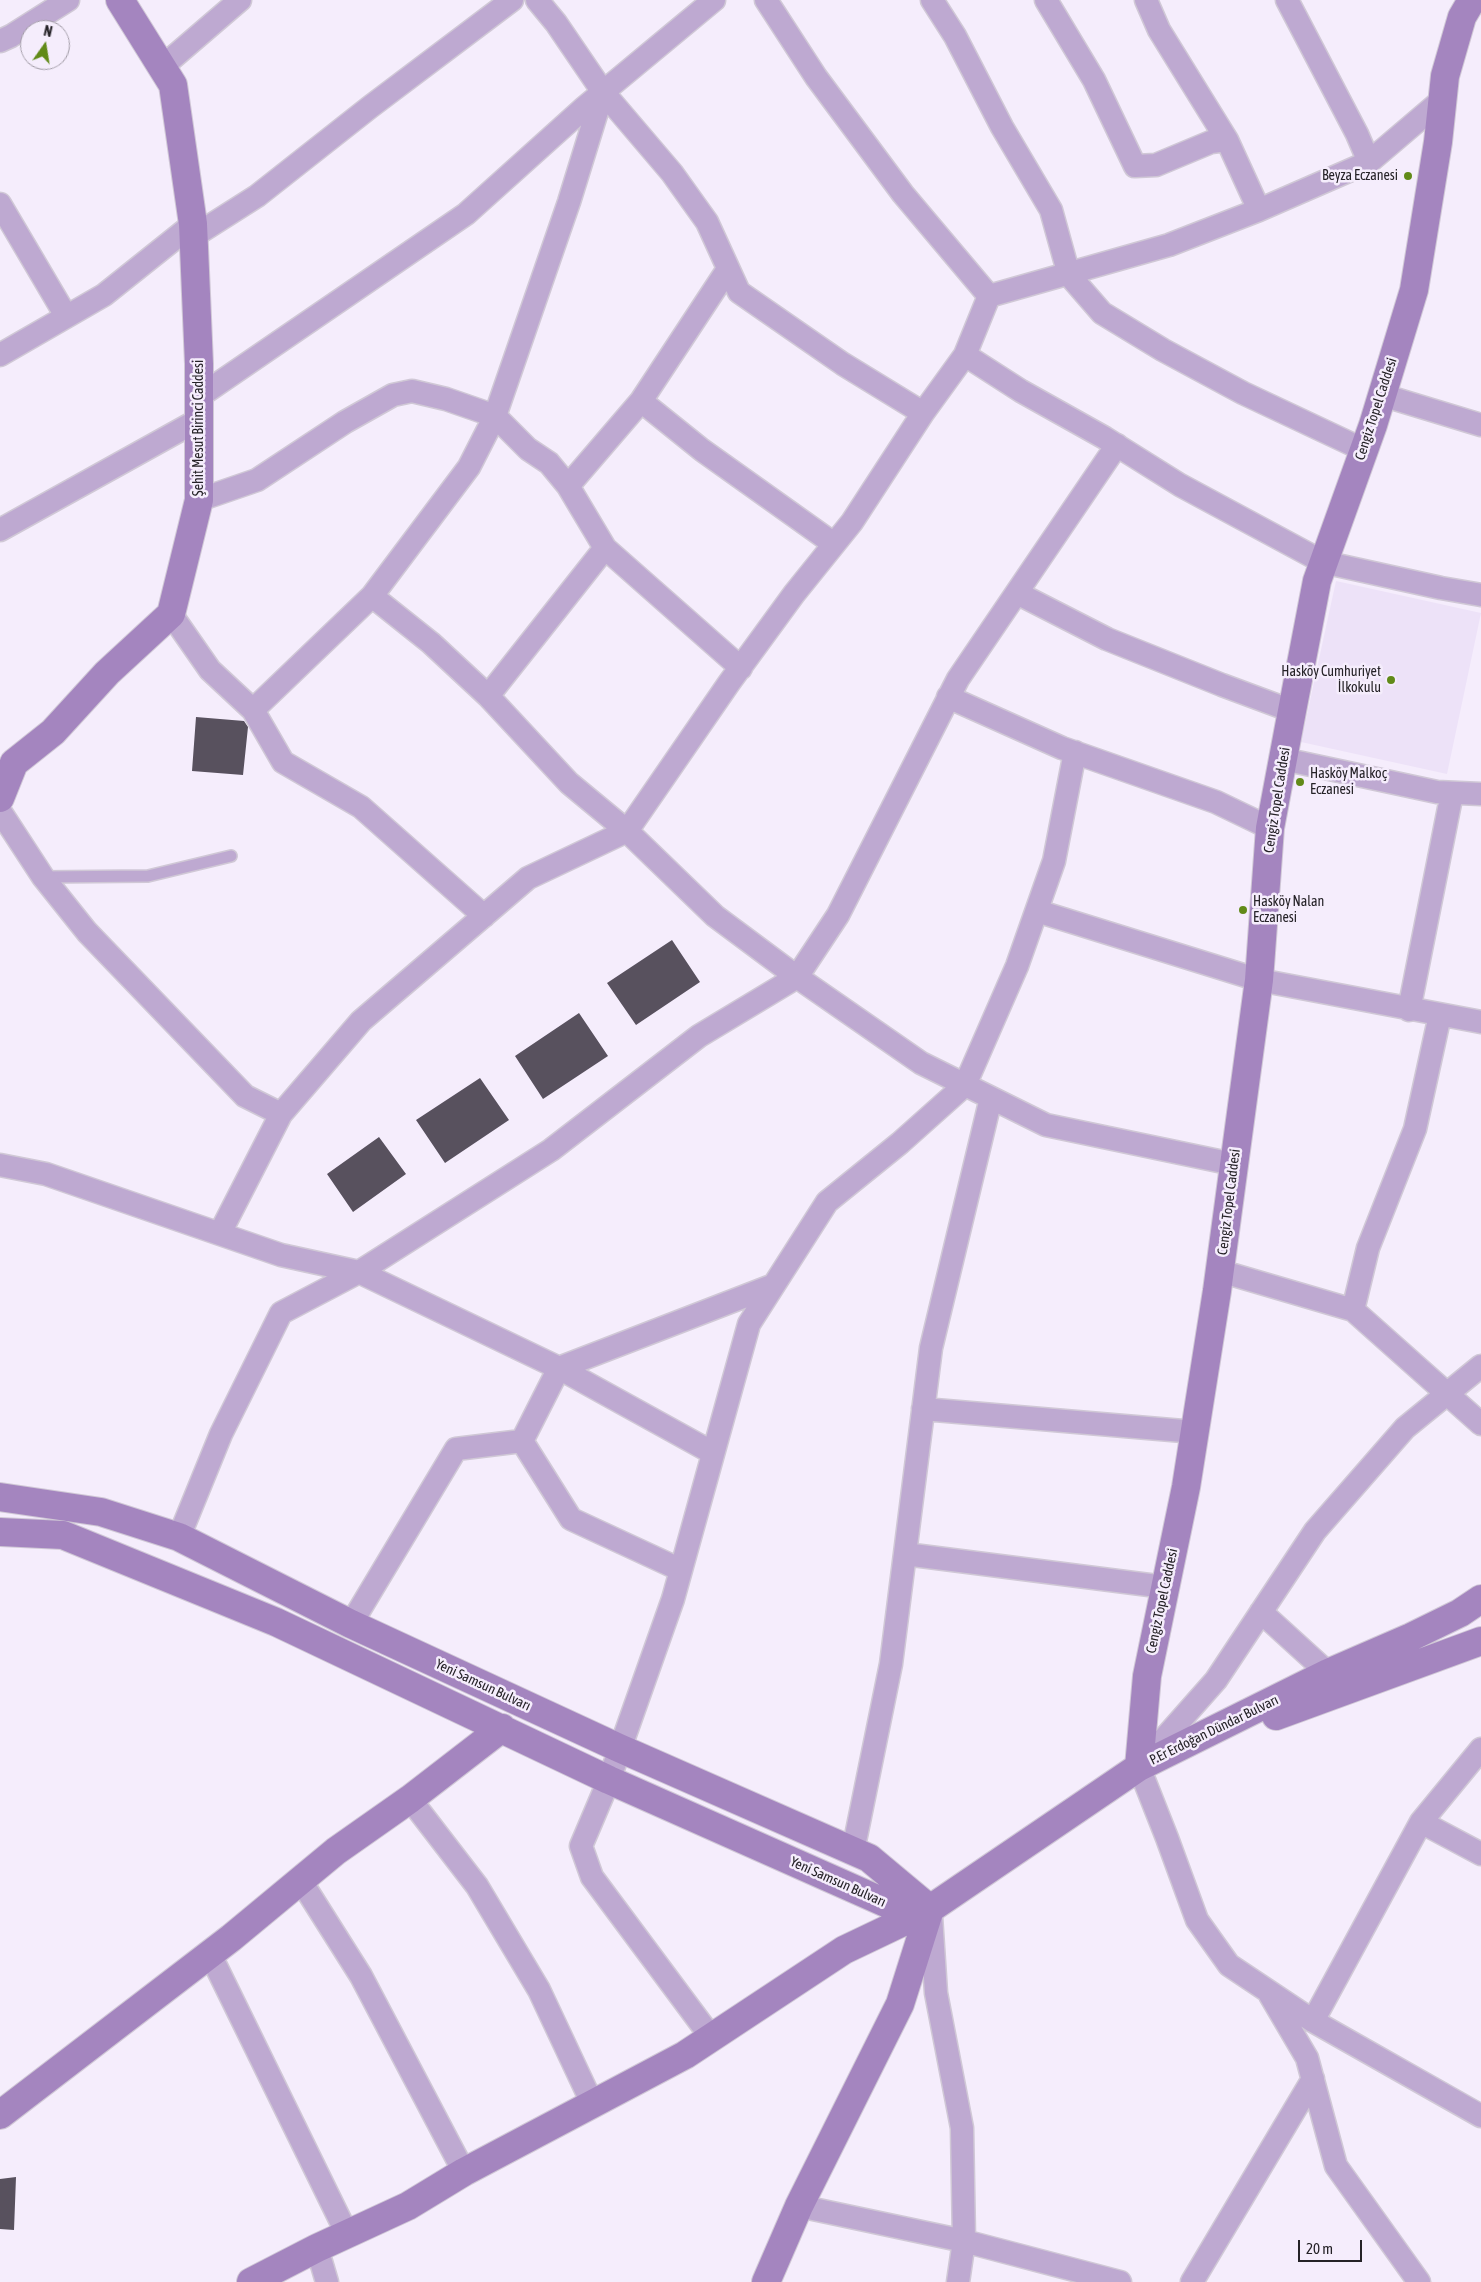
<!DOCTYPE html>
<html>
<head>
<meta charset="utf-8">
<style>
  body { margin:0 }
  #map { position:relative; width:1481px; height:2282px; overflow:hidden; background:#f5edfc; font-family:"Asap Condensed",sans-serif }
  canvas { display:block }
  .north { position:absolute; left:20px; top:20px; width:50px; height:50px; box-sizing:border-box; background:#f5edfc; border:1px solid #a29ca7; border-radius:50%; rotate:13deg; font-size:14px; font-weight:700; line-height:20px; text-align:center; color:#252227 }
  .north::after { content:''; display:block; margin:auto; width:18px; height:22px; background:#618a18; clip-path:polygon(50% 0,100% 100%,50% 72%,0 100%) }
  .scale { position:absolute; left:1298px; top:2240px; width:64px; height:22px; box-sizing:border-box; border:2px solid #252227; border-top:0; padding-left:6px; font-size:15px; line-height:18px; white-space:nowrap; color:#252227; -webkit-text-stroke:4px #f5edfc; paint-order:stroke }
</style>
</head>
<body>
<div id="map">
<canvas width="1481" height="2282"></canvas>
<div class="north">N</div>
<div class="scale">20 m</div>
</div>
<script>
const ctx = document.querySelector('canvas').getContext('2d');
ctx.lineJoin = 'round';
function fill(path, color) { ctx.fillStyle = color; ctx.fill(path, 'evenodd'); }
const poly = rows => new Path2D(rows.map(r => 'M' + r).join(''));
function strokePath(path, color, width, dash) { ctx.strokeStyle = color; ctx.lineWidth = width; ctx.lineCap = dash ? 'butt' : 'round'; ctx.setLineDash(dash || []); ctx.stroke(path); }
function write(font, color, halo, rows, align = 'center') {
  ctx.font = font + ' "Asap Condensed",sans-serif'; ctx.lineWidth = 5; ctx.setLineDash([]); ctx.textBaseline = 'middle'; ctx.strokeStyle = halo; ctx.fillStyle = color; for (const [text, x, y, turn = 0] of rows) {
    ctx.save(); ctx.translate(x, y); ctx.rotate((+turn || 0) * Math.PI / 180); ctx.textAlign = isNaN(turn) ? turn : align; if (halo) ctx.strokeText(text, 0, 0); ctx.fillText(text, 0, 0); ctx.restore();
  }
}
fill(poly([
  [1336,581,1481,613,1447,774,1301,742]
]), '#ede2f8');
fill(poly([
  [196,717,244,721,248,727,243,775,192,771],
  [672,940,700,982,636,1025,607,983],
  [579,1013,608,1056,543,1099,515,1056],
  [480,1078,509,1120,445,1163,416,1120],
  [379,1137,406,1174,353,1212,327,1174],
  [16,2177,14,2230,0,2229,0,2179]
]), '#58515e');
const lane = poly([
  [43,877,148,876,231,856]
]);
const street = poly([
  [537,0,556,23,603,92,672,173,707,222,739,292,843,364,923,413],
  [766,0,816,77,903,194,989,296,1169,245,1259,210,1369,162],
  [932,0,955,36,1002,127,1051,210,1069,275,1102,313,1163,350,1243,393,1364,450],
  [1046,0,1094,80,1135,166,1156,165,1211,142,1227,140,1259,210],
  [1146,0,1159,30,1227,140],
  [1287,0,1357,134,1369,162,1443,99],
  [0,41,11,36,68,0],
  [162,67,240,0],
  [0,204,66,316],
  [194,236,257,196,370,107,512,0],
  [0,355,104,295,193,224],
  [965,355,1021,391,1105,438,1180,485,1323,562,1441,588,1481,595],
  [1382,395,1481,425],
  [200,396,466,214,585,107,714,0],
  [641,401,702,450,834,544],
  [568,486,641,401,728,269],
  [199,500,257,480,345,422,393,395,412,391,446,399,495,416,528,449,549,463,568,486,605,548,741,668],
  [0,530,200,419],
  [1017,593,1107,639,1222,685,1292,711],
  [372,596,431,643,488,696,569,783,627,831,715,916,797,977,921,1063,1046,1125,1233,1164],
  [171,614,210,670,253,710,283,762,361,807,484,916],
  [488,696,605,548],
  [948,697,1062,748,1216,802,1270,828],
  [253,710,372,596,469,467,495,416,569,202,603,92],
  [1283,759,1437,792,1481,794],
  [0,811,43,877,87,932,245,1096,281,1114],
  [1037,911,1259,980,1481,1022],
  [1409,1010,1452,793],
  [0,1165,46,1174,281,1255,359,1272,559,1368,713,1453],
  [220,1233,281,1114,361,1021,528,878,627,831,729,683,794,594,852,522,923,413,965,355,989,296],
  [1220,1271,1353,1310,1481,1424],
  [1353,1310,1368,1248,1415,1129,1440,1015],
  [1481,1366,1405,1428,1315,1531,1216,1680,1139,1767,1167,1838,1197,1920,1229,1965,1313,2021,1481,2116],
  [923,1409,1195,1432],
  [179,1537,221,1434,281,1313,359,1272,551,1150,699,1036,797,977,838,915,958,679,1117,445],
  [905,1554,1165,1587],
  [681,1570,571,1519,522,1441,559,1368,774,1285],
  [1261,1612,1328,1673],
  [351,1624,456,1449,522,1441],
  [410,1799,477,1886,539,1990,593,2105],
  [1421,1822,1481,1854],
  [853,1851,891,1664,931,1348,991,1098],
  [301,1881,361,1976,464,2172],
  [931,1916,936,1993,962,2128,964,2241,958,2282],
  [210,1954,347,2234],
  [1270,1995,1307,2058,1336,2166,1419,2282],
  [1313,2021,1421,1822,1481,1749],
  [711,2037,592,1877,581,1846,609,1780,673,1599,749,1324,827,1202,900,1143,965,1085,1017,966,1054,861,1075,752],
  [799,2206,964,2241,1120,2282],
  [317,2248,327,2282],
  [1192,2282,1313,2079]
]);
const secondary = poly([
  [0,798,14,763,53,732,107,673,171,614,199,500,199,364,193,224,173,85,120,0],
  [0,1497,101,1512,179,1537,351,1624,619,1748,869,1858,930,1909],
  [0,1532,63,1535,276,1622,609,1780,897,1908,929,1909],
  [1276,1716,1481,1641],
  [1139,1767,1147,1676,1186,1487,1217,1291,1259,980,1270,828,1292,711,1317,581,1373,425,1414,290,1438,142,1445,76,1462,17,1472,0],
  [0,2115,231,1938,336,1851,410,1799,502,1728],
  [251,2282,317,2248,408,2206,464,2172,685,2055,844,1950,930,1909,1139,1767,1328,1673,1411,1637,1460,1613,1481,1599],
  [766,2282,799,2206,900,2004,930,1909]
]);
strokePath(lane, '#d0c8d6', 14);
strokePath(street, '#d0c8d6', 25);
strokePath(secondary, '#d0c8d6', 30);
strokePath(lane, '#bea9d1', 11);
strokePath(street, '#bea9d1', 22);
strokePath(secondary, '#a485bf', 28);
for (const [x, y, r, color] of [
  [1408,176,5,"#618a18"],
  [1391,680,5,"#618a18"],
  [1300,782,5,"#618a18"],
  [1243,910,5,"#618a18"]
]) { const dot = new Path2D(); dot.arc(x, y, r, 0, 2 * Math.PI); ctx.fillStyle = color; ctx.fill(dot); strokePath(dot, '#f5edfc', 2); }
write('14px', '#252227', '#f5edfc', [
  ["Beyza Eczanesi",1398,176],
  ["Hasköy Cumhuriyet",1381,672],
  ["İlkokulu",1381,688],
  ["Hasköy Malkoç",1310,774,"left"],
  ["Eczanesi",1310,790,"left"],
  ["Hasköy Nalan",1253,902,"left"],
  ["Eczanesi",1253,918,"left"]
], 'right');
write('14px', '#252227', '#f5edfc', [
  ["Cengiz Topel Caddesi",1376,409,-72],
  ["Şehit Mesut Birinci Caddesi",199,428,-90],
  ["Cengiz Topel Caddesi",1277,800,-81],
  ["Cengiz Topel Caddesi",1229,1202,-83],
  ["Cengiz Topel Caddesi",1162,1601,-78],
  ["Yeni Samsun Bulvarı",483,1685,25],
  ["P.Er Erdoğan Dündar Bulvarı",1214,1730,-26],
  ["Yeni Samsun Bulvarı",838,1882,24]
]);
</script>
</body>
</html>
